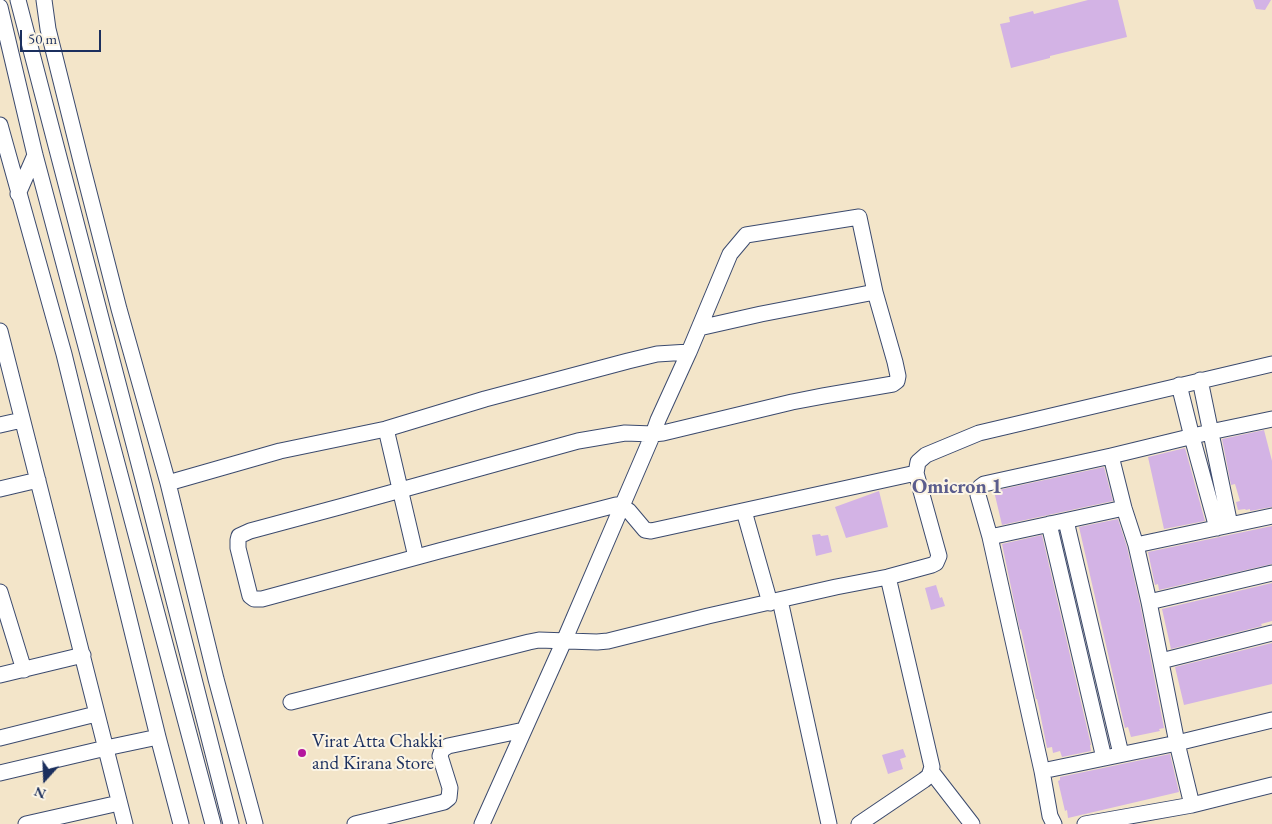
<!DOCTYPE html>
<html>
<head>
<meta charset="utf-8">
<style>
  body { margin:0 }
  #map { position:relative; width:1272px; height:824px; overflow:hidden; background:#f3e5c9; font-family:"EB Garamond",serif }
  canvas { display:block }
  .north { position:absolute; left:20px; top:754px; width:50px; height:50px; -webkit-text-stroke:4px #fcf5e5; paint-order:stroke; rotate:200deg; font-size:14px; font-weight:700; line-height:20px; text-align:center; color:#1b2f5e }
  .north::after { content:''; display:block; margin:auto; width:18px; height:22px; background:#1b2f5e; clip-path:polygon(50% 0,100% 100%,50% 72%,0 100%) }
  .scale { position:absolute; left:20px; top:30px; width:81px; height:22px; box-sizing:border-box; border:2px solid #1b2f5e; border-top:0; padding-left:6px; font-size:15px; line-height:18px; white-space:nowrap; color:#1b2f5e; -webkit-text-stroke:4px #fcf5e5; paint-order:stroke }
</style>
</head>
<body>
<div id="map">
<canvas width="1272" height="824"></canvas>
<div class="north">N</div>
<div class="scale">50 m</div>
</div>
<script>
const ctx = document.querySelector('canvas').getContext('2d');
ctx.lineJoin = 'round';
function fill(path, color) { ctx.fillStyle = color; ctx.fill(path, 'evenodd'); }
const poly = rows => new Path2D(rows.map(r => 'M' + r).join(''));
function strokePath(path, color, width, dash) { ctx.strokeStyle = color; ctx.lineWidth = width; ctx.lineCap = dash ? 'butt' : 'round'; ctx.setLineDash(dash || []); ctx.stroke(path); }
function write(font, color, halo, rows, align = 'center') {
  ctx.font = font + ' "EB Garamond",serif'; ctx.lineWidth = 4; ctx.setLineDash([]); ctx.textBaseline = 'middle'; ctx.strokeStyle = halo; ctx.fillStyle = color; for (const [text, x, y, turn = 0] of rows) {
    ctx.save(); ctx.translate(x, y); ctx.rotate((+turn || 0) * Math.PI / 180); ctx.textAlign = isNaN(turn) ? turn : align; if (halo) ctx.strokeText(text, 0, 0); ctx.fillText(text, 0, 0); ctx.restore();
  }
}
fill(poly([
  [1088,0,1118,0,1127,37,1050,56,1050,58,1011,68,1000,24,1010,22,1009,17,1033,11,1034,14],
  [1253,0,1271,0,1265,10,1256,9],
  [1264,430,1272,461,1272,507,1250,511,1250,509,1246,510,1245,509,1238,510,1236,502,1240,501,1235,484,1231,485,1222,439],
  [1185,448,1205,521,1164,529,1148,457],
  [1104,467,1113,501,1002,525,994,491],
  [879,491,888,527,846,538,835,507],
  [1118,519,1127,547,1140,604,1164,728,1159,729,1160,731,1131,737,1128,727,1125,728,1079,527],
  [1272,526,1272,564,1159,590,1158,584,1155,585,1148,552],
  [820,534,821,536,828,535,832,552,816,556,812,535],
  [1042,535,1091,745,1090,745,1091,751,1062,757,1060,751,1053,753,1052,747,1047,748,1039,708,1037,699,1036,699,1021,629,1020,630,1002,544],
  [1272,583,1272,621,1261,624,1262,626,1171,649,1162,609],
  [936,585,940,598,942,597,945,606,931,610,925,588],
  [1272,643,1272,684,1184,705,1175,667],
  [903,749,906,757,900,759,903,769,888,774,882,755],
  [1170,754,1179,792,1068,818,1067,810,1065,811,1058,781,1060,780,1060,777]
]), '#d3b3e5');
const minor = poly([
  [18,0,143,479,231,824],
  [44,0,48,29,82,165,119,309,168,483,216,679,255,824],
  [0,7,35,155,213,824],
  [0,125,64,354,158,737,181,824],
  [18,194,35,155],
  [699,328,761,314,875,292],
  [0,331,125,824],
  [1200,380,1230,525],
  [1179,385,1192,437,1217,528],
  [0,425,22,420],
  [386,429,416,557],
  [1111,456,1124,508,1136,545,1149,602,1177,743,1192,805],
  [168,483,280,451,386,429,485,399,628,361,657,354,689,352],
  [0,489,38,480],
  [744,511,770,603],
  [1066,521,1121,754],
  [1049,524,1104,758],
  [990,537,1124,508],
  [1136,545,1272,516],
  [0,592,24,670],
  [780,600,829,824],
  [1149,602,1272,573],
  [1161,661,1272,633],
  [0,675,83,655],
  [291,702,529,642,539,640,597,642,608,641,708,616,836,587,888,577,932,565,936,563,939,556,916,473,918,462,926,455,979,433,1272,364],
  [0,738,96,714],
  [931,771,972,824],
  [1042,771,1177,743,1272,720],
  [0,773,106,748,158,737],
  [26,824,119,803],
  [355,824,444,802,449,798,450,788,440,756,442,750,448,746,524,730],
  [482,824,564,641,622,506,653,434,658,420,689,352,730,254,746,235,859,217,875,292,895,362,898,376,897,381,893,384,823,396,792,402,663,433,653,434,625,433,578,441,343,506,250,531,239,536,238,540,238,548,250,596,254,599,262,599,439,551,616,505,622,506,629,511,645,530,651,531,916,473],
  [859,824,924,780,929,776,932,767,888,577],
  [1054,824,1050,816,1042,771,990,537,978,495,980,487,984,484,1111,456,1210,432,1272,419],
  [1085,824,1192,805,1272,785]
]);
strokePath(minor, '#3b4a6e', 17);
strokePath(minor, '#fff', 15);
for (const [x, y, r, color] of [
  [302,753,5,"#b5179e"]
]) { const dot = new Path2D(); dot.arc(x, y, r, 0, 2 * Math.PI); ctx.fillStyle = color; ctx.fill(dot); strokePath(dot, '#fcf5e5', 2); }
write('19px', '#1b2f5e', '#fcf5e5', [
  ["Virat Atta Chakki",312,742],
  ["and Kirana Store",312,764]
], 'left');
write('bold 20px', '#5b5d8d', '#fcf5e5', [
  ["Omicron 1",957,488]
]);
</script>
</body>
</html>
